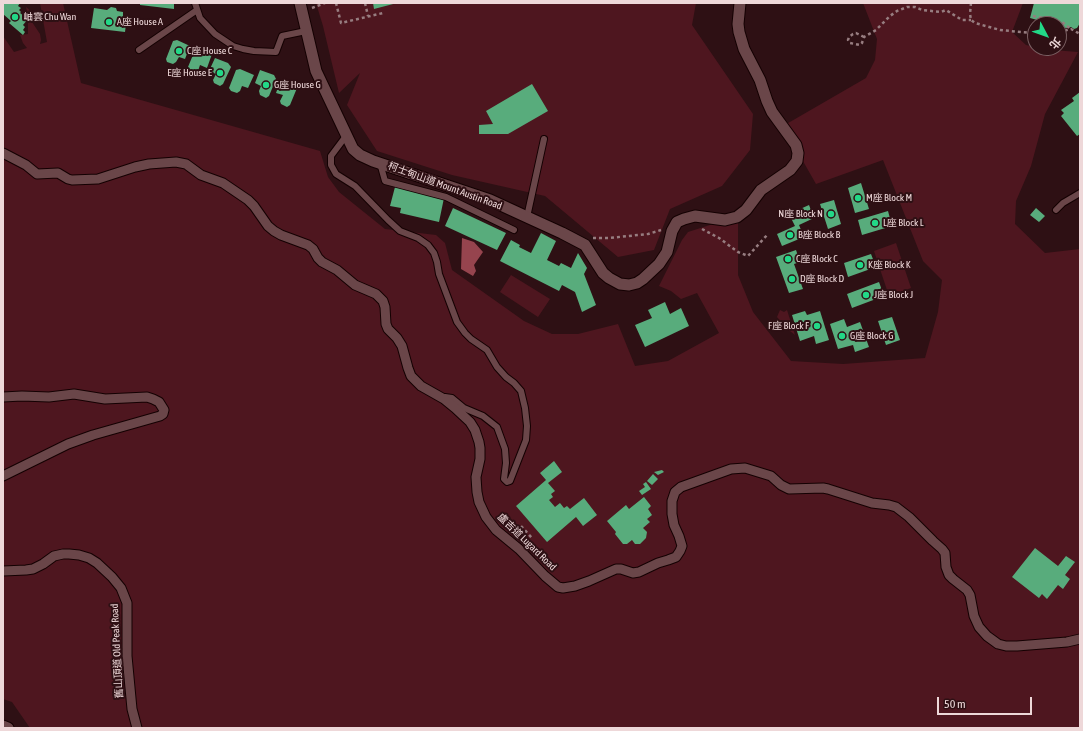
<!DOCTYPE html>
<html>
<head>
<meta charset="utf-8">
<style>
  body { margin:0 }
  #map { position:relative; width:1083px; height:731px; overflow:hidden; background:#2e1014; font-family:"Asap Condensed","Noto Sans TC",sans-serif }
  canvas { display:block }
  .frame { position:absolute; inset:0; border:4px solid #eed8d9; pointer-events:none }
  .north { position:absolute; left:1027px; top:16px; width:40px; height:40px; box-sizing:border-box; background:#2e1014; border:1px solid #7b6063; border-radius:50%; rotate:131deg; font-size:11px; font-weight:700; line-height:16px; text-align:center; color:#eed8d9 }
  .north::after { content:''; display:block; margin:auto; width:14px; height:18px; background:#22d887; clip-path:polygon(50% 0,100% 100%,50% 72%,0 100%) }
  .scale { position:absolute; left:937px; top:697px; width:95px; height:18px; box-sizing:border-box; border:2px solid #eed8d9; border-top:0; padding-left:5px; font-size:12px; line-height:14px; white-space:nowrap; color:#eed8d9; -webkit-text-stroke:3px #2e1014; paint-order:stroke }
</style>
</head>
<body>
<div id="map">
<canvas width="1083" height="731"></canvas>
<div class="frame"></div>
<div class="north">北</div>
<div class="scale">50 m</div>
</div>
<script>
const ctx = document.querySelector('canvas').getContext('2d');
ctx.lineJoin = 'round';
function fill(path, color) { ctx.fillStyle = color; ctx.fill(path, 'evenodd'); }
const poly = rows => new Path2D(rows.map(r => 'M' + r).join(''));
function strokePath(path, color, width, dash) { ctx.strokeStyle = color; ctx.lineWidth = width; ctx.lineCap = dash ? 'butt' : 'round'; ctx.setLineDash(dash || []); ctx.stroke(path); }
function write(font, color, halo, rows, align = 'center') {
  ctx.font = font + ' "Asap Condensed","Noto Sans TC",sans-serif'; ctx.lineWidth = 4; ctx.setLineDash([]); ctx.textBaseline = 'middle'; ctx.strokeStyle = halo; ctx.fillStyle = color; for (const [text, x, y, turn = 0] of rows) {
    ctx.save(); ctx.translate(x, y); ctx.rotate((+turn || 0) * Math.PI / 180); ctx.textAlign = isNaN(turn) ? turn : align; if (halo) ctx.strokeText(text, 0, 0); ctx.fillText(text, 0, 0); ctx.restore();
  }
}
fill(poly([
  [40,3,63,3,81,83,320,151,328,177,339,192,385,229,436,235,445,243,452,270,524,321,552,334,578,334,618,324,635,366,668,361,719,333,697,293,681,299,671,291,659,286,682,240,688,232,738,216,738,275,753,312,791,361,843,364,925,358,938,312,942,280,923,261,883,160,816,184,783,126,866,78,875,60,877,39,863,3,1023,3,1012,32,1026,45,1035,47,1035,48,1053,50,1078,52,1045,114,1031,166,1016,201,1015,224,1045,253,1080,249,1080,728,30,728,12,702,3,699,3,36,14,52,27,48,23,43,20,35,28,34,28,16,26,7,32,12,32,22,40,34,41,40,40,44,47,42],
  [316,3,696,3,692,25,753,114,750,150,722,186,670,209,654,250,618,257,545,196,452,175,377,151,347,105,360,73,339,93,323,26],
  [896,243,911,288,889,296,874,251],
  [511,275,550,299,538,317,500,292],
  [780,310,784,312,787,310,795,335,785,327,777,317]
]), '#4e161f');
fill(poly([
  [462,238,474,242,483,252,474,265,476,271,473,276,461,269]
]), '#96444e');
fill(poly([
  [3,3,20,3,18,6,21,8,19,10,21,12,20,13,28,19,23,25,25,27,23,30,25,32,23,35,9,23,11,21,3,14],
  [140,3,174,3,174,9,140,5],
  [373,3,397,3,374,9],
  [1034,3,1080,3,1080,23,1077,28,1074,29,1071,27,1066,28,1059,26,1059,24,1052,24,1030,18],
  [111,7,116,8,117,11,123,12,123,16,127,16,125,32,91,28,94,8,107,10],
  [177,40,190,46,185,59,179,57,176,62,173,64,167,62,166,59,173,41],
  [199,49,212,54,207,68,200,65,198,71,195,73,189,71,188,67,195,50],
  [215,58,228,63,231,67,223,84,220,86,214,83,213,80,216,74,209,71],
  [240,69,254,75,248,88,242,86,240,91,237,93,231,91,229,88,236,70],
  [260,70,274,75,276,79,269,96,266,98,260,95,259,91,261,86,255,83],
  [281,79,295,85,297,88,290,105,287,107,281,104,280,101,283,95,276,93],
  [532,84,548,111,508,134,479,134,479,125,493,124,486,111],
  [1080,92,1080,134,1077,136,1061,116,1064,113,1061,110,1074,101,1072,98],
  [861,183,869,209,855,213,848,188],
  [395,187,444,198,439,222,400,213,401,208,390,206],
  [834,200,841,224,828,229,820,204],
  [809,205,814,218,799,225,804,237,782,246,777,234,795,226,789,214],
  [453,208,506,233,497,250,445,226],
  [1036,208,1045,216,1039,222,1030,215],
  [888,211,892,226,862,235,858,220],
  [541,233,556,241,547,260,559,266,561,263,571,268,578,253,587,268,584,274,596,305,582,312,575,292,562,285,559,291,500,261,511,240,520,245,519,247,531,253],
  [796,250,800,262,794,264,803,289,789,293,776,257],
  [871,254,876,267,848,277,844,263],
  [879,282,884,296,852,308,847,294],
  [665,302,670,314,681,308,689,326,645,347,635,325,652,318,648,310],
  [805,311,807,315,820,311,829,340,816,344,814,336,800,341,792,315],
  [892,317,900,340,886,345,878,321],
  [844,319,847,327,860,322,869,347,855,352,853,345,838,349,830,324],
  [554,461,562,472,548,483,555,491,551,494,553,497,549,500,555,507,560,503,564,508,567,506,570,509,584,498,597,515,583,526,576,517,547,542,516,506,546,480,540,473],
  [662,470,664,472,658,475,654,472],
  [653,474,658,479,652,485,647,481],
  [646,482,651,489,642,495,639,491,645,487,643,484],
  [644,497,651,506,648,509,652,515,647,519,650,522,643,528,647,532,646,538,640,544,635,544,632,540,627,544,623,544,615,534,616,532,607,521,626,505,629,509],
  [1035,548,1058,566,1066,556,1075,562,1065,575,1070,579,1063,589,1058,585,1047,599,1042,594,1039,598,1012,577]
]), '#58ac7c');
const service = poly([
  [195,3,200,18,215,34,233,46,243,49,254,51,276,52,282,36,306,31],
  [139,50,197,10],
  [346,136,331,156,331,165,336,174,355,186,388,220,400,231,418,238,428,245,434,253,437,262,439,274,457,322,465,333,471,339,487,350,497,367,506,377,514,383,521,391,525,408,527,426,526,440,510,481,507,482,504,479,506,463,505,449,497,427,483,416,464,408,452,398,445,397,444,399],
  [380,163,385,181,446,197,514,230],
  [1056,210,1063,203,1080,193],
  [527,217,544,139]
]);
const pedestrian = poly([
  [3,153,26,165,37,174,58,173,68,179,72,180,98,179,135,167,149,164,176,162,186,164,201,175,223,183,248,200,254,206,268,226,274,231,281,235,308,245,313,249,318,258,322,262,337,270,355,285,376,294,383,301,385,307,386,324,388,329,397,338,402,346,408,368,411,376,421,386,444,399,455,408,470,422,475,430,479,442,480,448,480,459,476,477,477,492,479,502,486,517,496,530,519,549,545,576,558,587,563,588,575,586,589,581,616,569,621,569,633,573,639,572,658,563,668,560,676,557,680,551,682,546,679,536,674,525,672,514,672,501,675,492,681,487,731,469,745,468,771,476,781,485,789,489,823,488,828,489,872,503,889,505,896,507,909,517,933,541,942,549,945,553,946,567,949,575,953,579,967,590,970,595,974,616,979,627,987,636,998,644,1006,646,1017,646,1067,642,1080,639],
  [3,397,22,396,49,397,74,394,105,399,147,397,153,399,159,402,164,410,163,414,160,416,93,435,68,444,3,476],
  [3,571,26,570,33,569,43,564,54,556,63,554,69,554,79,555,89,558,97,563,112,577,121,588,127,603,127,656,132,709,137,728]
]);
const minor = poly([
  [300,3,316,71,353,149,360,155,373,161,490,200,527,217,562,233,585,245,603,273,609,278,620,284,629,285,637,283,643,279,659,264,667,252,672,231,677,222,684,219,695,216,725,220,737,217,746,210,761,190,790,170,797,161,798,153,796,145,772,112,767,101,760,80,744,49,739,32,738,24,740,3],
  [3,726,8,728]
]);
strokePath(service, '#140002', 8);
strokePath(pedestrian, '#140002', 11);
strokePath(minor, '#140002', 13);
strokePath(poly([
  [336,3,341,23,383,13],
  [365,3,368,16],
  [971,3,970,14,971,20,975,23,1000,30,1031,33,1035,35],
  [312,8,325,3],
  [1033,16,1062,22,1071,29],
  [1059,32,1071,29,1080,34],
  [864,37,856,33,853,34,849,37,848,40,850,43,860,45,862,43,864,37,876,30,890,16,897,11,907,7,915,7,922,10,941,12,946,10,962,20,971,20],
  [702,229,719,238,738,252,748,256,768,234],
  [593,238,609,238,648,234,661,230],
  [521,526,532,538]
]), '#977d80', 2.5, [3, 3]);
strokePath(service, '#6a4649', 6);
strokePath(pedestrian, '#6a4649', 9);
strokePath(minor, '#6a4649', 11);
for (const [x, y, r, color] of [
  [15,17,4,"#22d887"],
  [109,22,4,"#22d887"],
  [179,51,4,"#22d887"],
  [220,73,4,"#22d887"],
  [266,85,4,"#22d887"],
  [858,198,4,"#22d887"],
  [831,214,4,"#22d887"],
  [875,223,4,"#22d887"],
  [790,235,4,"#22d887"],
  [788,259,4,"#22d887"],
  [860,265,4,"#22d887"],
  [792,279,4,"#22d887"],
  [866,295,4,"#22d887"],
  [817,326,4,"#22d887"],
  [842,336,4,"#22d887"]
]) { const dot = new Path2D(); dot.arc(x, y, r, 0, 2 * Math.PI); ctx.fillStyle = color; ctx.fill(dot); strokePath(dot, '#2e1014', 1.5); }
write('10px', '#eed8d9', '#2e1014', [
  ["岫雲 Chu Wan",23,17],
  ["A座 House A",117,22],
  ["C座 House C",187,51],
  ["E座 House E",212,73,"right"],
  ["G座 House G",274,85],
  ["M座 Block M",866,198],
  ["N座 Block N",823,214,"right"],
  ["L座 Block L",883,223],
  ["B座 Block B",798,235],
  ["C座 Block C",796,259],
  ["K座 Block K",868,265],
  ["D座 Block D",800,279],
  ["J座 Block J",874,295],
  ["F座 Block F",809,326,"right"],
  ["G座 Block G",850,336]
], 'left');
write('10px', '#eed8d9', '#2e1014', [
  ["柯士甸山道 Mount Austin Road",445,186,20],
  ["盧吉道 Lugard Road",527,542,44],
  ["舊山頂道 Old Peak Road",117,651,-93]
]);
</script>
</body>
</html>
